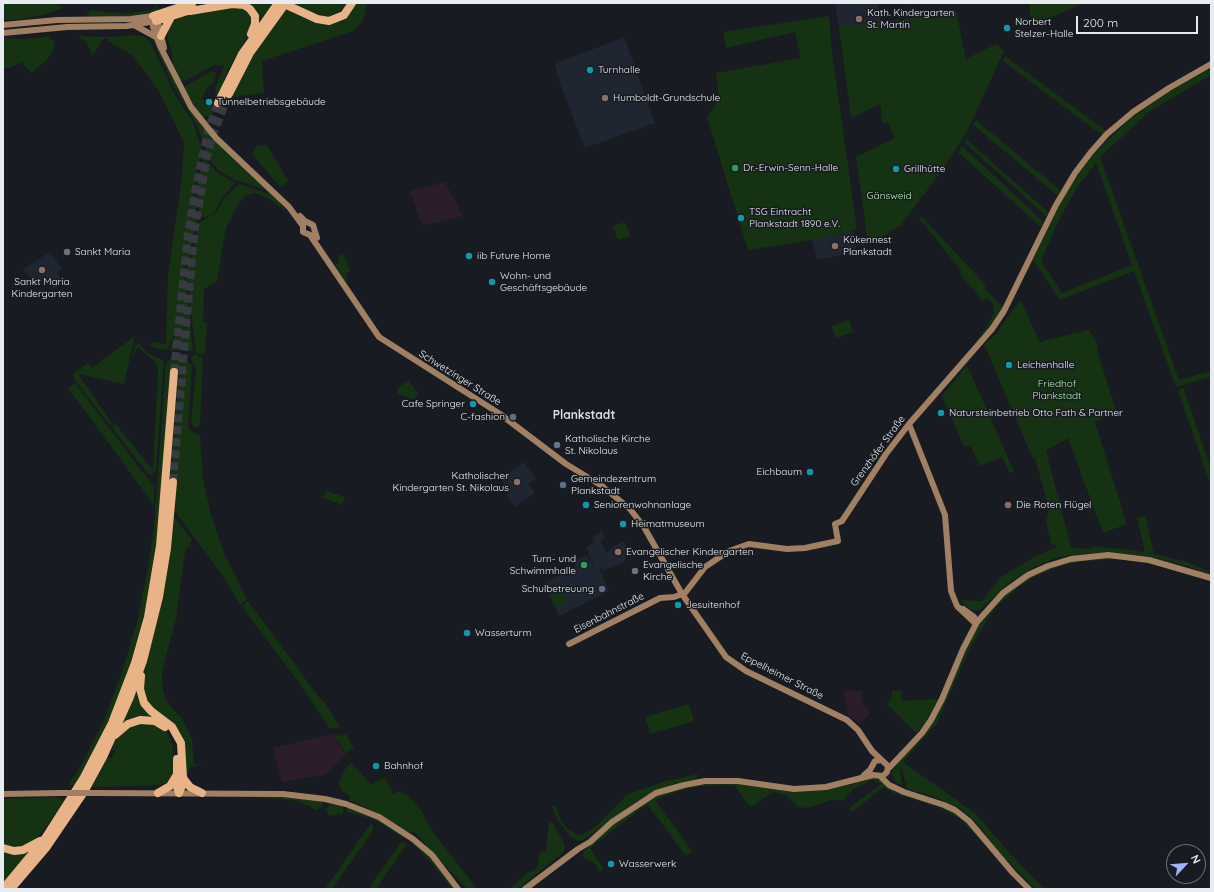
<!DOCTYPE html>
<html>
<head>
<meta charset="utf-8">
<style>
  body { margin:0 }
  #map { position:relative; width:1214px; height:892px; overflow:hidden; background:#181b22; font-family:Quicksand,sans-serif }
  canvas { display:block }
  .frame { position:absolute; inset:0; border:4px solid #e8ebef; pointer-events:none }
  .north { position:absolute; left:1166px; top:844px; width:40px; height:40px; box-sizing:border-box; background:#181b22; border:1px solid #6b6e74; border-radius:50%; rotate:64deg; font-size:11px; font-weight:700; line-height:16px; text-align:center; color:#e8ebef }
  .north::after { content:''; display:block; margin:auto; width:14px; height:18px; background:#a1b2fd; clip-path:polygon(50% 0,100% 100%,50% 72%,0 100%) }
  .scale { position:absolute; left:1076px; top:16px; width:122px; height:18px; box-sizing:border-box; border:2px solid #e8ebef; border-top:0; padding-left:5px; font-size:12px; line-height:14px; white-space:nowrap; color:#e8ebef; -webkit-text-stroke:3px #181b22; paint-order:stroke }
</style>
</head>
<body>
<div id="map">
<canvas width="1214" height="892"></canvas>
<div class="frame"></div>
<div class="north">N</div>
<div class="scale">200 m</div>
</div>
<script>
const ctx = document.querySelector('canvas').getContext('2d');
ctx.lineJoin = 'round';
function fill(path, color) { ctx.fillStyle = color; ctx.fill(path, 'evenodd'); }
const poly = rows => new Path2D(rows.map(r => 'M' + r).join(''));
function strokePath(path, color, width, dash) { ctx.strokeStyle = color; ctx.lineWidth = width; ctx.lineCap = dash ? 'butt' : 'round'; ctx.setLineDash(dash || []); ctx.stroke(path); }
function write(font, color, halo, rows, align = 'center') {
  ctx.font = font + ' Quicksand,sans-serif'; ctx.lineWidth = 3; ctx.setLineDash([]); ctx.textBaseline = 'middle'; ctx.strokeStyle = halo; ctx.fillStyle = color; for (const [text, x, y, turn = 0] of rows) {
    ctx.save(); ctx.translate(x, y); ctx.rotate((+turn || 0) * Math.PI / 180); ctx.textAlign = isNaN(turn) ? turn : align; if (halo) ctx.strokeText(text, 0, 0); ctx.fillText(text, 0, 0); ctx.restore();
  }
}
fill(poly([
  [445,182,463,216,422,226,410,191],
  [844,690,862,691,862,703,871,712,860,724,848,715],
  [332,734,346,754,325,775,282,782,273,748]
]), '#2b1d29');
fill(poly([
  [835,3,878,3,881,22,839,27],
  [624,37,655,123,585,148,561,86,555,64],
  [853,231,857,252,817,260,812,240],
  [50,252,62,269,57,273,64,282,54,289,46,278,36,285,23,269],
  [524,462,536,479,528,484,535,493,515,507,507,495,510,492,500,478],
  [602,531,605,538,601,541,606,552,623,541,629,553,626,554,627,556,623,563,603,570,601,567,599,568,609,591,559,616,544,583,576,567,574,561,587,555,596,573,586,547,595,542,592,537]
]), '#1f2631');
fill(poly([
  [3,3,56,3,63,8,46,14,22,19,3,20],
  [154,3,156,3,158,12,139,16,90,16,85,14,93,10,109,13,119,12,120,14,133,13,155,9],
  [244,3,273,3,257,23],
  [293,3,347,3,340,12,327,17,314,14],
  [353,3,367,3,363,21,353,31,262,61,264,94,259,93,234,97,232,96,245,69,261,43,288,8,329,22],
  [1029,3,1084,3,1034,25,1031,22],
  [237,5,251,13,251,31,227,71,219,95,216,94,215,89,224,66,215,65,186,80,180,81,173,66,172,54,167,36,170,21,188,14],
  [956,11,966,59,996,44,1004,51,969,128,941,172,901,225,873,243,868,244,856,157,895,138,888,123,883,124,880,117,882,115,880,104,851,118,839,27,928,16,933,18,942,16,942,13],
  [829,16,832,52,857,229,853,230,853,231,812,240,748,250,707,117,719,99,716,73,801,58,795,32,726,48,723,32],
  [138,35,146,37,152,45,174,93,193,122,203,153,196,170,194,191,197,223,184,271,190,321,174,335,168,348,165,350,154,348,150,344,153,342,166,344,168,275,182,177,184,143,160,93,147,74,131,55,107,40,107,38,104,38,93,55,86,42,77,36,107,37],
  [147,35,155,40,182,97,203,127,268,191,233,179,221,172,213,164,208,157,198,127,173,85,153,41],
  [49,36,55,43,53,51,46,61,31,73,22,62,10,68,3,68,3,38,22,39],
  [1005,56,1106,131,1102,135,1003,61],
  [1211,68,1211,75,1149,112,1100,157,1179,380,1211,371,1211,377,1176,387,1134,271,1060,300,1033,260,1062,200,1074,180,1093,154,1131,118,1174,88],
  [1096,163,1132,265,1062,293,1041,261,1056,226,1076,189],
  [211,71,215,72,216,75,212,84,207,88,202,99,204,101,204,103,212,106,212,110,215,103,226,95,235,99,219,107,209,116,204,117,200,114,194,105,184,87],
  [976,120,1060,190,1057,195,973,125],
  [966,139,1048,212,1046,216,964,142],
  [267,145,288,181,281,188,252,154,257,146],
  [962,146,1043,221,1041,227,958,152],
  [205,159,219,174,235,183,221,199,215,211,211,215,200,218,197,184,201,165],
  [239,184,272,195,290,215,270,199,255,193,245,196,238,204,226,228,217,281,204,289,203,322,207,323,205,352,203,354,196,353,187,280,188,268,200,222,217,212,223,200],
  [922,217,985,284,985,289,1003,307,986,332,973,346,989,323,994,312,993,305,987,298,983,301,960,274,962,272,919,218],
  [625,222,630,236,618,240,613,226],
  [340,255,344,255,350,271,345,274,348,280,346,282,335,265,339,262,338,258],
  [1019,301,1022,303,1040,343,1045,340,1089,330,1097,343,1098,353,1116,411,1095,422,1127,524,1103,533,1068,438,1046,451,1071,547,1089,549,1095,546,1145,552,1137,518,1145,515,1154,554,1190,563,1211,572,1211,575,1184,565,1147,556,1105,552,1083,554,1058,557,1032,568,1009,583,981,609,976,611,971,610,960,600,982,601,1001,577,1036,556,1057,547,1056,545,1051,544,1046,521,1049,509,1035,458,1033,459,984,344,996,334],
  [849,320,853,332,836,338,832,326],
  [190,324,193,351,170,350,173,339],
  [135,336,124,384,78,374,112,423,110,425,74,379,73,374,88,363,92,368],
  [139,343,148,353,164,361,156,470,154,473,149,475,113,429,114,422,153,470,158,369,155,362,139,348,135,351,131,365,135,347],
  [195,354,203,358,200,422,199,426,196,428,192,426,191,421,196,369,191,358],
  [171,358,186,360,192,366,188,427,190,430,200,436,203,478,210,511,223,551,247,599,240,605,226,580,174,510,176,509,170,480,179,371,171,371,154,571,138,643,114,711,94,754,75,785,69,785,70,781,75,776,84,760,106,716,123,669,137,622,148,568,154,527,166,363],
  [967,365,1014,471,1010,474,1002,457,980,466,970,445,964,447,942,396],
  [408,380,419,395,413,399,397,394,398,388],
  [75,383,154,487,154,505,68,388],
  [1183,387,1211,468,1211,486,1178,391],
  [326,491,345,497,342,505,323,498],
  [173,515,192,540,190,543,191,545,187,547,185,552,176,619,162,672,163,690,166,701,183,720,189,732,192,739,194,764,208,761,190,768,188,773,189,783,185,779,183,749,144,697,143,674,162,603],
  [1106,557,1149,561,1211,579,1211,581,1163,566,1119,559,1083,561,1061,566,1036,576,1020,586,996,607,987,620,969,650,937,723,903,762,976,814,1013,857,1031,876,1046,889,1035,889,1001,854,973,819,958,807,929,795,907,789,901,766,900,771,902,785,896,782,891,774,896,765,895,763,937,715,975,632,988,612,1004,594,1021,581,1041,571,1065,562],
  [558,584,566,602,556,607,548,589],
  [248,601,318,696,323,700,340,727,330,729,300,684,244,609,243,605],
  [138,687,139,694,177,738,178,757,176,741,169,729,158,721,122,725],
  [892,691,901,691,901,701,938,699,925,723,916,733,887,704,892,698],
  [689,704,694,721,650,734,645,717],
  [147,721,166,731,171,740,173,749,174,771,173,775,168,782,161,785,92,787,108,757,112,758,116,750,112,750,112,748,118,736,125,728],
  [333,734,340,736,346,734,354,748,346,753],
  [351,762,371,785,385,777,393,794,399,791,410,797,423,813,428,825,477,889,467,889,413,831,410,833,375,812,349,800,350,797,341,790,339,783,345,769],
  [698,774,697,778,673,784,641,798,583,840,578,841,571,837,557,820,554,812,552,806,555,805,562,822,568,829,578,835,582,835,597,825,628,794,666,781],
  [872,776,880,779,895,792,946,807,966,821,988,848,960,819,939,807,893,793,884,787,852,812,849,808,881,784,873,780,853,789,843,801,831,800,808,808,798,807,787,796,773,792,750,807,734,785,699,786,679,791,655,800,692,851,686,856,647,804,590,848,604,869,600,872,594,863,582,856,584,851,589,847,588,845,627,814,641,804,671,790,712,781,818,790,851,785],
  [286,796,322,800,323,806,317,810,299,801,251,797],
  [55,797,65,801,36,840,21,848,3,846,3,799],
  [330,804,343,807,343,813,331,816,328,815,326,809],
  [347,807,380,820,406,836,427,854,457,889,452,889,431,862,411,842,373,819,347,812,346,809],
  [549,821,553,824,565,844,564,852,518,889,509,889,525,875,538,867,539,853,546,851],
  [371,823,374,827,372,832,332,889,325,889],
  [402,841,406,845,376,889,368,889],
  [31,849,3,883,3,850]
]), '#153213');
strokePath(poly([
  [174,372,188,234,195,192,208,131,218,103],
  [173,482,194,234,207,156,214,132,229,94]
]), '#373a41', 8, [8, 4]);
strokePath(poly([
  [153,16,153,27,160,46,191,107,216,138,289,207,303,226],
  [155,19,159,26,164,48],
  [3,25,57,20,131,19,153,16],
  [134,25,156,37],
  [3,33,67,27,127,26,156,21],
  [300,216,305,221,313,225,317,238],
  [303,226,303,232,310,235],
  [310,235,379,337,500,414,566,464,602,486,630,509,644,527,682,594,726,657,746,671,847,720,858,730,872,751,888,766,887,772,883,776,873,775,826,787,794,789,738,781,705,781,684,785,656,793,612,822,590,842,578,849,525,889],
  [909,424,945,515,951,591,957,606,976,624],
  [963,609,974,617,977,622],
  [569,644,660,598,674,597,685,593,705,567,729,551,749,544,787,549,805,548,838,541,835,524,842,521,886,454,909,424,992,329,1004,311,1056,205,1075,173,1091,152,1107,134,1133,112,1169,88,1211,64],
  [889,768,922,733,931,720,942,699,963,649,977,622,1003,593,1028,575,1048,566,1071,559,1108,555,1149,560,1211,578],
  [864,775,870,770,875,761,881,760],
  [880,776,889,785,904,792,944,805,955,810,969,821,1013,873,1029,889],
  [95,793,283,794,325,799,346,804,379,817,413,839,432,855,458,889],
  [3,794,61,793]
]), '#a07f62', 6);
strokePath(poly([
  [291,7,317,19,329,21,344,15,352,3],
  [190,11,232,4,244,5,250,9,255,16,255,24,251,34],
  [153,16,192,3],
  [156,21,194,9],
  [161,36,171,17],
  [229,94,250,53,286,3],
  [218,103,242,54,278,3],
  [141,676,140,689,144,703,151,711,172,727,181,743,183,778,182,786,179,793],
  [115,735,128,724,140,720,155,721,165,727],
  [177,759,177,787,179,793],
  [183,778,190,787,202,793],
  [158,793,170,786,176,776],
  [3,848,14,851,23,850,40,841],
  [3,889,46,837,83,779,112,723,135,663,148,617,160,546,174,372],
  [11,889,46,848,84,792,103,757,130,697,143,661,159,597,167,548,173,482]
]), '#e8b487', 8);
strokePath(poly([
  [61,793,95,793]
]), '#a07f62', 6);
strokePath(poly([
  [282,3,291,7]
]), '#e8b487', 8);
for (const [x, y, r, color] of [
  [859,19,4,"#8d6e63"],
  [1007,28,4,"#0f9aa8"],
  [590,70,4,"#0f9aa8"],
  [605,98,4,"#8d6e63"],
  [209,102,4,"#0f9aa8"],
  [735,168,4,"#2e9e5b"],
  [896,169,4,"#0f9aa8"],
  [741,218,4,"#0f9aa8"],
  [835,246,4,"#8d6e63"],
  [67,252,4,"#6b7280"],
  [469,256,4,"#0f9aa8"],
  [42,270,4,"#8d6e63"],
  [492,282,4,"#0f9aa8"],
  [1009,365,4,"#0f9aa8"],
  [473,404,4,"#0f9aa8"],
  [941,413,4,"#0f9aa8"],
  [513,417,4,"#5c6f8a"],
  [557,445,4,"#6b7280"],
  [810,472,4,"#0f9aa8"],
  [517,482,4,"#8d6e63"],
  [563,485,4,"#5c6f8a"],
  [586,505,4,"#0f9aa8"],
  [1008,505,4,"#8d6e63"],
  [623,524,4,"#0f9aa8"],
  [618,552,4,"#8d6e63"],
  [584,565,4,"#2e9e5b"],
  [635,571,4,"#6b7280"],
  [602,589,4,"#5c6f8a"],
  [678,605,4,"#0f9aa8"],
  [467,633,4,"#0f9aa8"],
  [376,766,4,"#0f9aa8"],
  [611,864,4,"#0f9aa8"]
]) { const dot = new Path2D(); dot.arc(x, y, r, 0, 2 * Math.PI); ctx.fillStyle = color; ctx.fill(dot); strokePath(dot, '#181b22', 1.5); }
write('10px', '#e8ebef', '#181b22', [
  ["Kath. Kindergarten",867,13],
  ["St. Martin",867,25],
  ["Norbert",1015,22],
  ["Stelzer-Halle",1015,34],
  ["Turnhalle",598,70],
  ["Humboldt-Grundschule",613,98],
  ["Tunnelbetriebsgebäude",217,102],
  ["Dr.-Erwin-Senn-Halle",743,168],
  ["Grillhütte",904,169],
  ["TSG Eintracht",749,212],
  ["Plankstadt 1890 e.V.",749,224],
  ["Kükennest",843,240],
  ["Plankstadt",843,252],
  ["Sankt Maria",75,252],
  ["iib Future Home",477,256],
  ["Wohn- und",500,276],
  ["Geschäftsgebäude",500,288],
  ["Sankt Maria",42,282,"center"],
  ["Kindergarten",42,294,"center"],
  ["Leichenhalle",1017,365],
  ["Cafe Springer",465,404,"right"],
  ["Natursteinbetrieb Otto Fath & Partner",949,413],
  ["C-fashion",505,417,"right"],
  ["Katholische Kirche",565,439],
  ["St. Nikolaus",565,451],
  ["Eichbaum",802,472,"right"],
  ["Katholischer",509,476,"right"],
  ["Kindergarten St. Nikolaus",509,488,"right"],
  ["Gemeindezentrum",571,479],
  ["Plankstadt",571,491],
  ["Seniorenwohnanlage",594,505],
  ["Die Roten Flügel",1016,505],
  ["Heimatmuseum",631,524],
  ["Evangelischer Kindergarten",626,552],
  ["Turn- und",576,559,"right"],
  ["Schwimmhalle",576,571,"right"],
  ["Evangelische",643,565],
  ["Kirche",643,577],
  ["Schulbetreuung",594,589,"right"],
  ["Jesuitenhof",686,605],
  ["Wasserturm",475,633],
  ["Bahnhof",384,766],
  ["Wasserwerk",619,864]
], 'left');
write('10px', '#aeefa9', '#181b22', [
  ["Gänsweid",889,196],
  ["Friedhof",1057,384],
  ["Plankstadt",1057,396]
]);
write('10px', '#e8ebef', '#181b22', [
  ["Schwetzinger Straße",460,378,32],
  ["Grenzhöfer Straße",878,451,-54],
  ["Eisenbahnstraße",609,613,-27],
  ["Eppelheimer Straße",782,676,27]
]);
write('bold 12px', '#d8dde7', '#181b22', [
  ["Plankstadt",584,415]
]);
</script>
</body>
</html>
